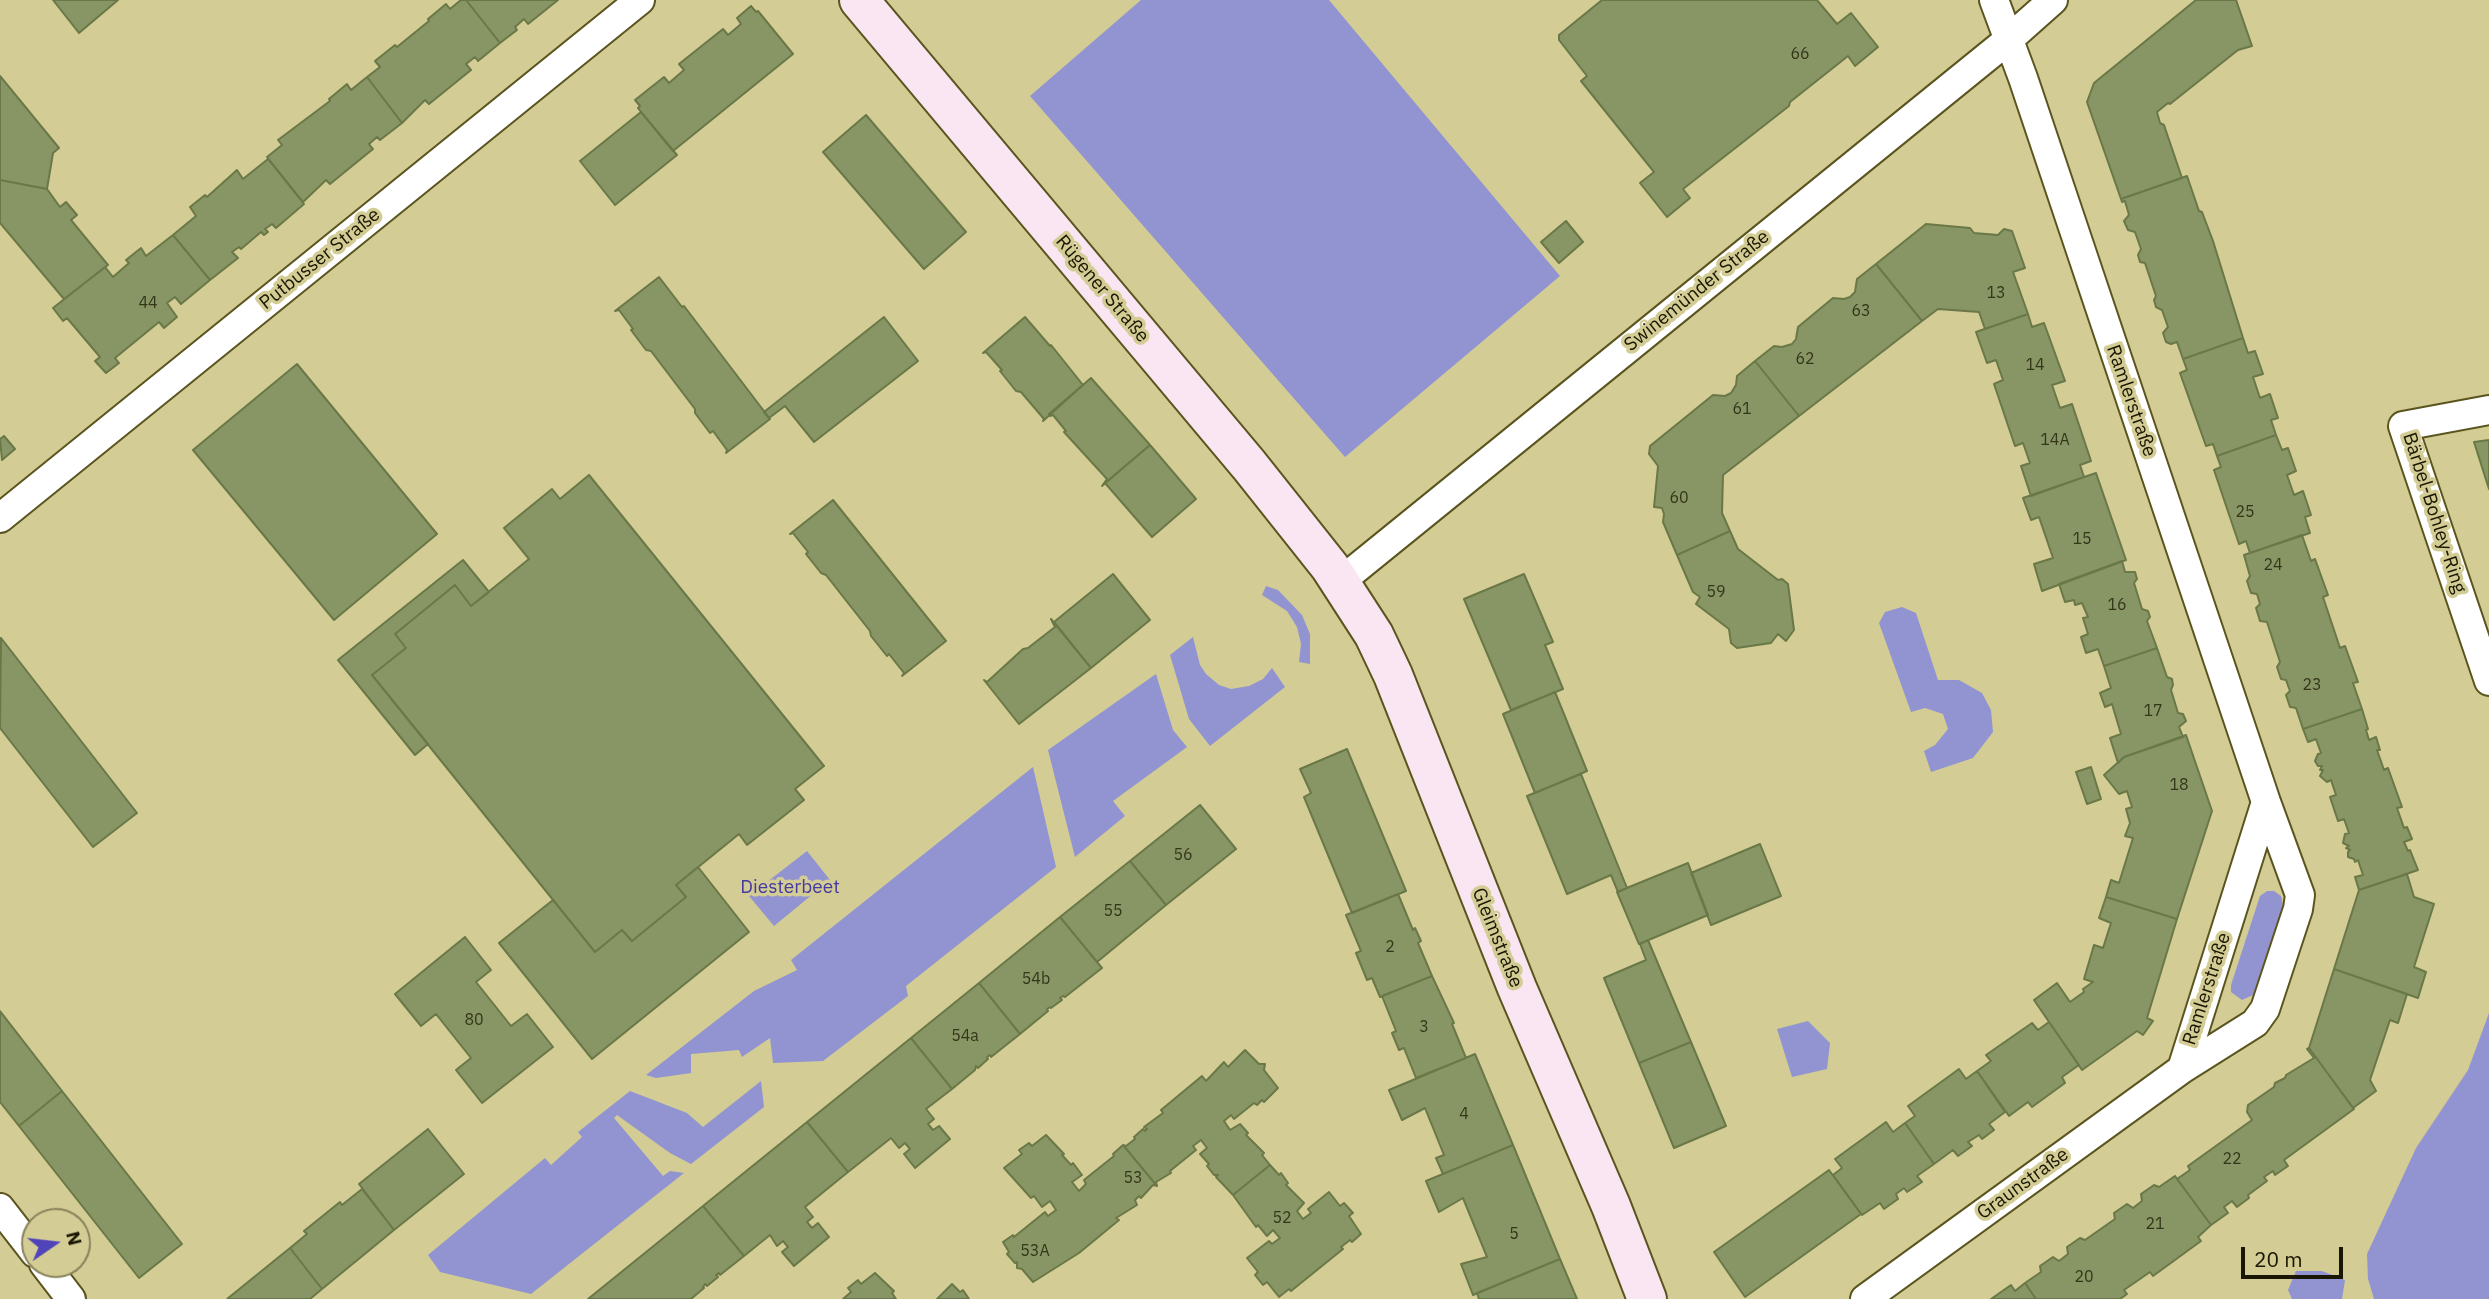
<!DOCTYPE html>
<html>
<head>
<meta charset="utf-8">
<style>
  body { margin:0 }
  #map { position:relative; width:2489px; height:1299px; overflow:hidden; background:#d3cc95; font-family:"IBM Plex Sans",sans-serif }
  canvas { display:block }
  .north { position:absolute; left:21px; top:1208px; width:70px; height:70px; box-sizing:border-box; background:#d3cc95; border:2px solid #89835a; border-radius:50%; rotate:76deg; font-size:19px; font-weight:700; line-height:28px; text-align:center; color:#191602 }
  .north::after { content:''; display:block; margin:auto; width:24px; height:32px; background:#5143ba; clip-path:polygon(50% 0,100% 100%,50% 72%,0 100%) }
  .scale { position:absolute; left:2241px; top:1247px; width:102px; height:32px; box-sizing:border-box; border:4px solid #191602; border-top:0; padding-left:9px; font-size:21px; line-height:24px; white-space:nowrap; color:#191602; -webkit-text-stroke:5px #d3cc95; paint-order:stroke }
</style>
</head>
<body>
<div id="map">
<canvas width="2489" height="1299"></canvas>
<div class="north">N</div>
<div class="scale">20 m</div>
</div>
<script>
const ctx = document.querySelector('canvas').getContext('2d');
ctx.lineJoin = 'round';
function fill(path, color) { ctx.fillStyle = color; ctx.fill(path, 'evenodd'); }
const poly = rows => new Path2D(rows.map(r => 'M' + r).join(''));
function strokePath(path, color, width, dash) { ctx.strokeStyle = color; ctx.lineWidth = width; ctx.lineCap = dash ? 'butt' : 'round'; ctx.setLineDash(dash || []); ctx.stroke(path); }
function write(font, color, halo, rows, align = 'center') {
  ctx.font = font + ' "IBM Plex Sans",sans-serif'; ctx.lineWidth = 7; ctx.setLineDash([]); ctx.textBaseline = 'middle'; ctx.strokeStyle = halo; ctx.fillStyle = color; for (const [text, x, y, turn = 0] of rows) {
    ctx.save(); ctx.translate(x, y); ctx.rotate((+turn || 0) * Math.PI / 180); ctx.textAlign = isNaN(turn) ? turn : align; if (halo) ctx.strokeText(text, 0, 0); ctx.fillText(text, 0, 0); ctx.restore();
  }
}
fill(poly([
  [1141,0,1329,0,1560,276,1345,457,1030,96],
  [1266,586,1278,590,1302,615,1310,634,1310,664,1299,662,1301,644,1297,627,1287,611,1262,595],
  [1902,607,1916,613,1938,680,1959,680,1982,693,1991,710,1993,732,1973,758,1931,772,1924,751,1935,745,1948,729,1943,714,1925,708,1911,712,1879,623,1885,612],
  [1193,637,1200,665,1206,674,1219,685,1231,689,1249,686,1263,679,1272,668,1285,687,1210,746,1189,719,1170,655],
  [1156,674,1173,730,1187,747,1113,801,1125,816,1075,857,1048,750],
  [1033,767,1056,867,906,986,908,996,823,1061,773,1063,770,1038,742,1057,739,1050,691,1054,691,1073,656,1078,646,1075,754,991,797,970,791,960],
  [807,851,830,880,774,926,749,896],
  [2267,891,2274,891,2281,896,2283,905,2253,995,2242,1000,2231,992,2231,985,2260,896],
  [2489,1013,2489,1299,2374,1299,2368,1279,2367,1254,2416,1148,2468,1070],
  [1808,1021,1830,1043,1827,1069,1792,1077,1777,1029],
  [761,1081,764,1107,691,1164,670,1153,617,1115,614,1118,663,1176,670,1171,684,1173,531,1294,440,1272,428,1255,545,1158,551,1165,582,1137,578,1132,630,1091,687,1113,703,1127],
  [2296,1271,2322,1271,2345,1280,2342,1299,2292,1299,2288,1290]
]), '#9194d0');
const building = poly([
  [53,0,118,0,79,33,53,0],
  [461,0,466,0,500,43,478,61,475,57,466,64,471,70,429,104,425,100,402,123,367,77,380,67,375,61,395,45,397,47,429,21,428,19,446,4,450,9,461,0],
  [466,0,558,0,528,24,524,19,515,27,517,30,500,43,466,0],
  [1602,0,1817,0,1837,24,1851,13,1878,47,1855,66,1848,56,1790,102,1789,106,1683,189,1690,198,1667,217,1640,183,1654,172,1581,81,1587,76,1559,40,1559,35,1602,0],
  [2196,0,2236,0,2252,46,2238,50,2170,104,2168,103,2157,112,2160,123,2164,125,2182,178,2121,199,2087,102,2094,83,2196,0],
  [751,6,756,12,758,11,793,54,673,151,641,112,638,108,640,106,635,100,664,77,669,83,684,70,679,64,723,29,728,35,741,24,737,18,751,6],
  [0,76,59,148,53,153,47,189,0,180,0,76],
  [367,77,402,123,380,140,377,137,369,144,373,149,330,184,326,180,303,202,267,157,282,145,278,140,330,101,329,99,347,84,351,90,367,77],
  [641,112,677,155,615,205,580,161,641,112],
  [866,115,966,232,924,269,823,152,866,115],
  [268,159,304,204,276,228,272,224,265,229,268,232,264,235,261,232,241,249,239,247,232,252,238,258,210,280,173,235,196,216,190,207,205,195,207,197,237,170,243,179,268,159],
  [2187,176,2199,211,2202,212,2213,241,2243,338,2183,359,2177,342,2171,344,2166,342,2163,333,2168,327,2162,310,2156,307,2154,300,2156,296,2145,263,2140,262,2138,255,2141,249,2135,232,2128,230,2124,221,2129,215,2125,201,2122,202,2121,199,2187,176],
  [0,180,47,189,60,207,66,202,77,215,71,220,108,265,64,299,0,223,0,180],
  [1566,221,1583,242,1559,263,1541,242,1566,221],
  [1926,224,1970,228,1974,233,1998,235,2004,229,2012,231,2025,268,2013,272,2028,314,1985,329,1979,312,1938,309,1922,321,1876,264,1926,224],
  [173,235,210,280,181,304,175,297,167,303,177,317,164,328,159,322,115,358,119,363,106,373,95,361,100,357,67,318,63,321,53,308,105,267,113,277,129,263,126,260,141,248,146,256,173,235],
  [1876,264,1922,321,1799,416,1755,361,1774,346,1782,347,1792,344,1796,339,1798,327,1833,298,1844,299,1850,297,1855,292,1857,279,1876,264],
  [659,277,682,307,684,306,770,419,726,453,727,450,713,431,710,433,695,413,695,409,651,351,646,350,631,330,633,329,619,310,615,311,659,277],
  [2028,314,2032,327,2044,323,2065,381,2052,385,2060,408,2072,404,2091,461,2080,465,2084,477,2031,496,2021,466,2030,463,2023,443,2015,446,1994,384,2003,380,1996,360,1987,363,1976,332,2028,314],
  [884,317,918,361,814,442,785,406,769,418,764,412,884,317],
  [1025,317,1050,346,1051,345,1083,385,1043,421,1044,419,1021,392,1016,391,1000,371,1002,370,986,352,983,353,1025,317],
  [2243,338,2248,353,2255,351,2263,374,2253,377,2260,398,2270,394,2278,418,2271,420,2276,435,2217,456,2213,444,2206,446,2180,373,2187,370,2183,359,2243,338],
  [1755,361,1799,416,1723,475,1722,513,1730,531,1677,555,1663,522,1664,514,1662,508,1654,507,1658,466,1649,454,1650,446,1713,395,1725,396,1731,393,1736,385,1737,376,1755,361],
  [297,364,437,534,334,620,193,450,297,364],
  [1091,378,1150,445,1102,486,1107,479,1064,432,1066,431,1053,415,1050,416,1049,414,1091,378],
  [2276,435,2282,450,2288,448,2296,471,2287,475,2294,495,2303,491,2311,515,2305,517,2310,533,2250,553,2246,541,2239,544,2214,470,2221,467,2217,456,2276,435],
  [4,436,15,449,2,460,0,439,4,436],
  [2489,440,2489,489,2474,442,2489,440],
  [1150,445,1196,499,1152,537,1105,483,1150,445],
  [2096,473,2126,560,2042,591,2034,564,2053,558,2039,517,2031,520,2023,498,2096,473],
  [589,475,824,766,795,789,804,800,747,845,739,834,676,885,686,897,632,941,622,930,595,952,372,675,406,648,395,634,455,585,471,606,529,559,504,528,552,489,560,499,589,475],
  [833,500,946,641,902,676,904,673,889,654,887,656,871,636,870,631,826,575,821,573,806,554,808,552,793,533,790,534,833,500],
  [1730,531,1738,549,1778,580,1782,579,1788,584,1794,630,1786,641,1778,634,1771,643,1737,648,1731,643,1729,629,1696,604,1700,597,1693,592,1677,555,1730,531],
  [2302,535,2311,561,2315,559,2328,595,2323,597,2340,648,2345,646,2358,682,2353,683,2362,709,2303,729,2296,708,2290,707,2286,695,2290,691,2286,680,2281,679,2277,667,2280,662,2267,622,2260,621,2256,608,2260,604,2257,594,2251,593,2247,581,2250,576,2244,555,2302,535],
  [463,560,489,592,471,606,455,585,395,634,406,648,372,675,428,744,415,755,338,660,463,560],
  [2122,561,2125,572,2135,572,2137,579,2134,583,2142,609,2148,611,2150,617,2147,621,2157,648,2104,666,2098,649,2086,653,2081,637,2088,634,2083,618,2088,617,2082,603,2075,605,2074,600,2065,602,2059,584,2122,561],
  [1113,574,1150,620,1091,668,1054,622,1113,574],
  [1524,574,1553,642,1545,645,1563,689,1511,710,1464,599,1524,574],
  [1051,619,1091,668,1019,724,984,680,987,682,1023,649,1028,648,1055,627,1051,619],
  [1,638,137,813,93,847,0,728,1,638],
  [2157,648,2167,677,2172,679,2173,685,2171,690,2178,713,2183,714,2186,721,2179,727,2183,737,2124,757,2118,763,2110,738,2121,734,2112,704,2105,707,2100,693,2111,688,2104,666,2157,648],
  [1555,692,1587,771,1535,793,1503,714,1555,692],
  [2362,709,2368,729,2366,730,2369,740,2376,737,2380,750,2377,750,2384,770,2388,768,2402,807,2397,808,2404,828,2407,827,2412,839,2404,842,2408,851,2410,850,2418,870,2359,890,2355,877,2363,875,2358,860,2355,862,2354,859,2348,857,2348,852,2350,850,2346,848,2349,846,2343,843,2345,834,2349,833,2344,819,2338,821,2330,797,2336,795,2331,780,2327,782,2320,776,2323,770,2320,770,2322,766,2318,766,2315,761,2318,754,2321,753,2316,739,2308,742,2303,729,2362,709],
  [2186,735,2212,811,2177,919,2106,897,2111,880,2119,883,2133,838,2125,836,2130,823,2126,809,2132,807,2127,791,2119,794,2104,775,2124,757,2186,735],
  [1347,749,1406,891,1352,913,1304,797,1311,793,1300,769,1347,749],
  [2091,767,2101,799,2087,804,2076,772,2091,767],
  [1581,774,1627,888,1618,892,1611,875,1567,894,1527,796,1581,774],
  [1200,805,1236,849,1166,905,1130,861,1200,805],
  [1760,844,1781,896,1711,925,1691,873,1760,844],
  [1130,861,1166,905,1097,962,1060,917,1130,861],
  [1688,863,1708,915,1639,944,1617,892,1688,863],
  [698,867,749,932,592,1059,499,943,553,900,595,952,622,930,632,941,686,897,676,885,698,867],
  [2407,874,2414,897,2434,904,2414,967,2426,972,2418,998,2334,969,2359,890,2407,874],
  [1398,894,1413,930,1415,928,1421,941,1418,943,1432,976,1380,997,1372,978,1367,980,1356,953,1361,951,1346,915,1398,894],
  [2106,897,2177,919,2147,1018,2153,1021,2143,1035,2137,1031,2082,1070,2034,1000,2057,983,2070,1002,2084,992,2083,989,2093,982,2084,979,2094,945,2103,948,2111,923,2099,918,2106,897],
  [1060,917,1102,968,1065,997,1063,996,1060,998,1062,1000,1051,1008,1050,1007,1047,1009,1048,1011,1020,1034,979,983,1060,917],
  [465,937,491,970,476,982,511,1026,527,1014,553,1047,482,1103,456,1070,471,1058,436,1014,421,1026,395,994,465,937],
  [1648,940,1691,1042,1639,1063,1604,978,1646,960,1640,944,1648,940],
  [2334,969,2407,994,2398,1023,2390,1020,2370,1080,2376,1091,2353,1108,2309,1048,2334,969],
  [1432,976,1454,1023,1452,1024,1466,1058,1416,1078,1404,1048,1399,1050,1392,1033,1396,1031,1382,996,1432,976],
  [979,983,1020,1034,991,1057,990,1055,987,1057,988,1059,978,1068,976,1066,975,1070,952,1089,911,1038,979,983],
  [0,1011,62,1091,19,1126,0,1102,0,1011],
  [2049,1022,2079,1065,2062,1077,2065,1083,2032,1107,2028,1102,2009,1116,1977,1071,1991,1061,1986,1055,2032,1023,2038,1030,2049,1022],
  [911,1038,952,1089,926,1109,934,1119,928,1124,933,1130,939,1126,950,1139,915,1168,904,1154,910,1149,905,1143,899,1148,891,1138,848,1172,807,1122,911,1038],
  [1691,1042,1726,1126,1674,1148,1639,1063,1691,1042],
  [2309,1048,2354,1109,2284,1160,2288,1166,2275,1175,2273,1171,2264,1177,2267,1181,2248,1195,2249,1198,2237,1207,2232,1201,2224,1207,2228,1213,2211,1225,2177,1179,2190,1170,2188,1166,2252,1120,2247,1112,2248,1105,2274,1087,2275,1083,2285,1078,2286,1075,2314,1058,2307,1049,2309,1048],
  [1245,1050,1259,1064,1265,1064,1264,1070,1278,1088,1264,1102,1262,1100,1257,1105,1254,1103,1234,1119,1231,1115,1224,1121,1230,1130,1240,1124,1248,1133,1246,1135,1264,1153,1262,1155,1270,1165,1233,1195,1216,1177,1218,1175,1214,1175,1207,1166,1209,1164,1200,1154,1207,1148,1201,1140,1193,1146,1196,1150,1170,1171,1171,1173,1156,1182,1157,1186,1123,1145,1126,1146,1135,1139,1134,1137,1143,1129,1145,1131,1147,1129,1144,1127,1163,1113,1161,1110,1202,1076,1206,1081,1224,1062,1228,1067,1245,1050],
  [1475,1054,1513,1145,1443,1174,1436,1158,1444,1155,1425,1108,1402,1120,1389,1090,1475,1054],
  [1959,1069,1966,1079,1977,1071,2005,1112,1989,1124,1994,1130,1982,1139,1979,1135,1968,1142,1972,1146,1958,1156,1953,1150,1934,1164,1905,1123,1915,1116,1908,1106,1959,1069],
  [62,1091,182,1244,139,1278,19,1126,62,1091],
  [807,1122,848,1172,805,1207,813,1217,807,1222,812,1228,818,1223,829,1237,794,1266,782,1252,788,1247,783,1241,777,1246,770,1235,744,1256,703,1206,807,1122],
  [1886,1122,1893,1132,1905,1123,1934,1164,1917,1176,1922,1182,1907,1192,1904,1188,1896,1194,1898,1199,1884,1209,1880,1203,1862,1215,1833,1175,1842,1168,1835,1159,1886,1122],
  [428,1129,464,1174,394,1230,359,1184,428,1129],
  [1046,1135,1064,1154,1062,1155,1071,1165,1073,1163,1082,1175,1072,1182,1079,1191,1086,1184,1084,1180,1114,1156,1113,1154,1123,1145,1157,1186,1153,1185,1141,1198,1139,1196,1135,1200,1137,1205,1116,1218,1119,1220,1079,1253,1033,1282,1022,1269,1017,1268,1017,1262,1015,1263,1007,1254,1009,1252,1003,1242,1013,1235,1014,1237,1045,1212,1048,1216,1056,1210,1050,1201,1042,1207,1034,1196,1031,1198,1004,1168,1022,1154,1019,1150,1029,1143,1032,1146,1046,1135],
  [1513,1145,1560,1259,1473,1295,1461,1264,1487,1257,1463,1198,1439,1212,1426,1181,1513,1145],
  [1270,1165,1279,1175,1281,1173,1288,1183,1286,1185,1304,1203,1297,1211,1303,1219,1311,1213,1308,1209,1329,1192,1340,1206,1344,1203,1353,1213,1349,1216,1361,1234,1352,1242,1350,1240,1341,1247,1343,1249,1291,1291,1289,1289,1279,1297,1267,1282,1263,1285,1255,1275,1258,1272,1247,1258,1269,1241,1272,1244,1280,1238,1273,1230,1267,1236,1258,1225,1256,1227,1233,1195,1270,1165],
  [1829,1170,1861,1214,1745,1297,1714,1252,1829,1170],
  [2175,1176,2211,1225,2198,1237,2201,1241,2153,1276,2150,1272,2124,1290,2127,1294,2120,1299,2036,1299,2025,1283,2041,1272,2040,1266,2053,1257,2059,1261,2068,1254,2067,1247,2080,1238,2085,1240,2115,1219,2114,1213,2127,1204,2133,1208,2142,1201,2141,1194,2154,1185,2159,1187,2175,1176],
  [362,1189,394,1230,322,1289,290,1248,307,1234,304,1231,340,1202,342,1205,362,1189],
  [703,1206,744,1256,720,1275,719,1273,716,1275,718,1277,707,1286,705,1284,703,1287,704,1288,691,1299,588,1299,703,1206],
  [290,1248,322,1289,310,1299,227,1299,290,1248],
  [1560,1259,1577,1299,1479,1299,1477,1293,1560,1259],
  [875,1273,894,1291,892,1293,896,1299,843,1299,851,1292,848,1288,858,1280,861,1284,875,1273],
  [2025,1283,2036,1299,1991,1299,2011,1285,2015,1291,2025,1283],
  [952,1284,960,1292,963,1290,969,1299,937,1299,952,1284]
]);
fill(building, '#879664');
strokePath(building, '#6a7847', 2);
const street = poly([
  [2489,410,2403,426,2489,681],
  [0,518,640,0],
  [1341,581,2008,40,2053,0],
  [2182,1069,2266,802],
  [0,1208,35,1253],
  [44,1264,71,1299],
  [1865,1299,2182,1069,2255,1023,2265,1009,2298,909,2300,895,2266,802,2023,78,1994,0]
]);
const secondary = poly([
  [859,0,1249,465,1330,567,1374,635,1393,675,1517,988,1611,1206,1647,1299]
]);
strokePath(street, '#5a541f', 32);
strokePath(secondary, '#5a541f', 42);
strokePath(street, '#fff', 28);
strokePath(secondary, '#fae6f3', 38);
write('16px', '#34361a', null, [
  ["66",1800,54],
  ["13",1996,293],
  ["44",148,303],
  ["63",1861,311],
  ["62",1805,359],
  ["14",2035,365],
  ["61",1742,409],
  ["14A",2055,440],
  ["60",1679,498],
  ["25",2245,512],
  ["15",2082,539],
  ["24",2273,565],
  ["59",1716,592],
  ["16",2117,605],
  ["23",2312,685],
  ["17",2153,711],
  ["18",2179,785],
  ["56",1183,855],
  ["55",1113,911],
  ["2",1390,947],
  ["54b",1036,979],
  ["80",474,1020],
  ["3",1424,1027],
  ["54a",965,1036],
  ["4",1464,1114],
  ["22",2232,1159],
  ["53",1133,1178],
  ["52",1282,1218],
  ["21",2155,1224],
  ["5",1514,1234],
  ["53A",1035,1251],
  ["20",2084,1277]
]);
write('19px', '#191602', '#d3cc95', [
  ["Putbusser Straße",320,259,-39],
  ["Rügener Straße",1102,289,50],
  ["Swinemünder Straße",1697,291,-39],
  ["Ramlerstraße",2131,401,71],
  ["Bärbel-Bohley-Ring",2434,513,72],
  ["Gleimstraße",1497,938,68],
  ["Ramlerstraße",2207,989,-72],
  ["Graunstraße",2023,1184,-36]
]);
write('19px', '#453a9e', '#d3cc95', [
  ["Diesterbeet",790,888]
]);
</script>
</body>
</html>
